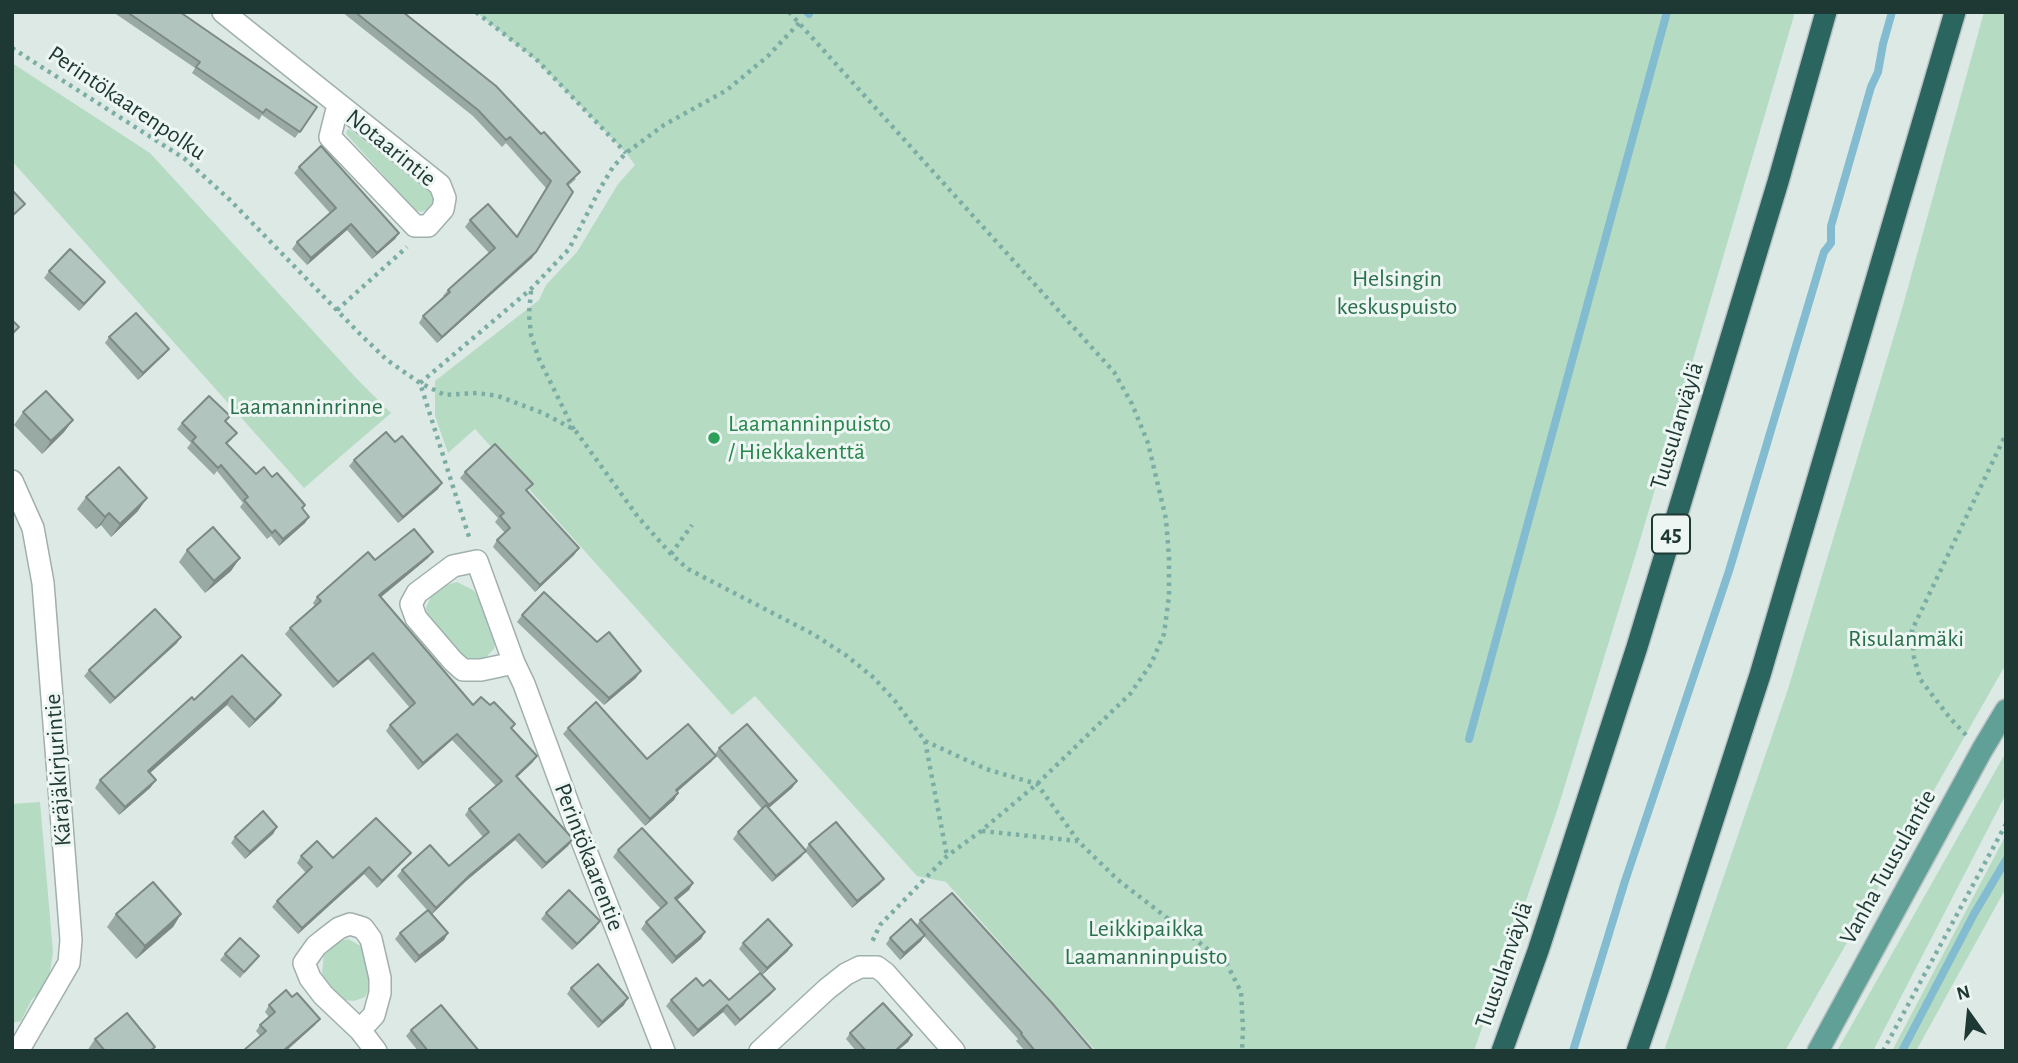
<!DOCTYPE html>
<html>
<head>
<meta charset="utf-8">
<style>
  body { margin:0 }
  #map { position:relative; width:2018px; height:1063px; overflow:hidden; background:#dde9e5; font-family:"Alegreya Sans",sans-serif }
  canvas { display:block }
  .frame { position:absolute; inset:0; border:14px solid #1e3834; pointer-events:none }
  .north { position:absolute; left:1934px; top:979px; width:70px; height:70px; -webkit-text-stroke:5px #edf6f2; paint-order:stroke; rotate:345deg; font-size:19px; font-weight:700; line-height:28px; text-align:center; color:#1e3834 }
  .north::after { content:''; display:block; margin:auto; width:24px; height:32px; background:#1e3834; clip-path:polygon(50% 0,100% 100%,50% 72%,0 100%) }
</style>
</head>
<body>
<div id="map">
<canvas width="2018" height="1063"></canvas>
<div class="frame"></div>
<div class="north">N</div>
</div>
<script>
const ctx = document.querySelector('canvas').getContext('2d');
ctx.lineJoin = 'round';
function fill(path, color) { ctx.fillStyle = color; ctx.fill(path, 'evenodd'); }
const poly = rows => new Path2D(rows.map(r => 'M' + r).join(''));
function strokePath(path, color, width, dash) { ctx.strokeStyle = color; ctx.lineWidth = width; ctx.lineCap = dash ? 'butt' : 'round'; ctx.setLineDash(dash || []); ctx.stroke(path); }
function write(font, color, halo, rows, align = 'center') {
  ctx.font = font + ' "Alegreya Sans",sans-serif'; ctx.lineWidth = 6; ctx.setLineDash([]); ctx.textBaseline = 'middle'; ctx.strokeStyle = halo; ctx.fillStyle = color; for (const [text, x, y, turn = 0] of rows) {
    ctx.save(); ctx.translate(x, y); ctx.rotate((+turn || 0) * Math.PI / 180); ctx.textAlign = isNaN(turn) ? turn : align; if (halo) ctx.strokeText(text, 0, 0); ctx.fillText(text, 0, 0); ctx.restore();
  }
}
fill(poly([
  [476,12,1795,12,1638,547,1557,811,1474,1051,1096,1051,946,882,917,876,755,696,732,715,475,429,448,453,435,416,435,381,539,300,546,285,577,252,618,184,635,165,626,153,536,60],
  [1984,12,2006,12,2006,664,1785,1051,1664,1051,1788,689,1902,309],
  [12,63,150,153,357,379,391,413,304,488,12,161],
  [348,129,352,131,432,194,434,201,429,209,421,212,415,210,348,136,346,133],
  [457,582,473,590,479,597,495,642,494,649,484,659,472,661,462,657,427,617,426,608,433,591,442,586],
  [2006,752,2006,794,1873,1051,1837,1051],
  [40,802,53,952,48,986,32,999,21,1021,12,1023,12,804],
  [2006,835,2006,888,1916,1051,1892,1051],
  [348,939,361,946,365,951,371,981,370,987,365,997,354,1001,342,1000,337,996,325,981,322,973,324,954,328,947,333,943]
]), '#b5dbc3');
strokePath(poly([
  [807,12,809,14],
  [1469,739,1667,12],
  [1573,1051,1625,881,1729,571,1824,252,1831,243,1831,226,1871,87,1878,72,1883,44,1892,12],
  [1902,1051,1974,914,2006,860]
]), '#83bbd0', 8);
const minor = poly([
  [223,12,440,185,445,198,443,209,428,226,415,226,330,137,338,105],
  [12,481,33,528,43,583,71,940,69,963,18,1051],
  [514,663,481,670,463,670,453,661,416,618,411,604,417,593,453,566,477,561,514,663,524,684,579,833,664,1051],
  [360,1030,374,1015,380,993,380,978,371,939,363,928,350,924,339,928,326,938,316,946,304,963,310,978,323,995,360,1030,376,1051],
  [760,1051,827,989,846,974,860,967,877,967,885,973,954,1051]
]);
const primary = poly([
  [1818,1051,1982,750,2006,710]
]);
const motorway = poly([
  [1502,1051,1538,951,1637,647,1778,182,1826,12],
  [1637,1051,1661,981,1760,675,1955,12]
]);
strokePath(minor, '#a0b0ac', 24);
strokePath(primary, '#bcc3c2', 24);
strokePath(motorway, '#bcc3c2', 24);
strokePath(poly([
  [476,12,536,59,626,153],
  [789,12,1114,372,1132,404,1148,443,1166,519,1169,557,1169,596,1164,634,1151,664,1130,694,1037,784,981,831,947,856,880,925,871,944],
  [799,23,768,56,727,90,664,125,626,153,613,167,601,187,569,249,531,289,420,383,445,395,477,393,498,396,543,413,575,430,638,517,671,554,688,569,813,634,847,656,874,678,895,701,925,741,947,856],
  [12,48,185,159,230,200,360,334,387,360,420,383,470,540],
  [531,291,529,314,531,335,539,359,574,430],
  [337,310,407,247],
  [671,554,692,525],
  [1966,735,1950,718,1920,679,1914,657,1912,630,2006,434],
  [925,741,986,769,1037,784,1079,842,1118,880,1227,964,1241,992,1243,1028,1242,1051],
  [982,831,1078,841],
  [1883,1051,2006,824]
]), '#7cada4', 4.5, [3.5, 5]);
strokePath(minor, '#fff', 21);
strokePath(primary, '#60a096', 21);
strokePath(motorway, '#2a655f', 21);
fill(poly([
  [113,12,180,12,317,107,295,138,262,115,259,120,192,73,195,68],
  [342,12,403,12,576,179,568,186,536,252,532,258,437,343,419,323,423,316,444,297,443,296,448,290,489,253,465,227,470,220,517,237,546,188,506,143,502,147,473,116],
  [299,167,399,233,395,239,372,259,347,230,307,265,292,249,297,242,330,213,294,173],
  [49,271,100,288,79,311,44,278],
  [109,337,169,349,164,355,138,380,105,343],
  [23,412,73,420,64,432,42,454,14,425],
  [230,416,226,422,232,439,227,444,256,474,272,477,305,505,302,508,309,517,305,523,279,546,271,536,267,539,240,507,243,503,217,471,214,475,187,448,191,443,177,429,182,423],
  [354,460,438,489,398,523,349,466],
  [465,472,527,492,579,548,574,555,535,592,493,547,497,540,505,533,495,522,498,518,460,478],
  [86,497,138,511,111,537,101,525,96,529,77,509],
  [187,550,231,571,205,593,179,562],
  [433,552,428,558,381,597,473,705,490,705,515,724,511,729,533,762,517,777,573,839,568,846,542,869,515,840,466,881,432,914,448,933,444,940,415,963,395,939,400,933,427,910,397,876,402,870,449,866,483,837,465,815,469,809,496,786,452,740,418,770,386,731,390,725,410,708,368,659,333,688,285,634,290,628,315,606,313,603,317,597,375,560],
  [522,615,597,642,636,678,604,705,517,622],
  [177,643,110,704,84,676,89,670],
  [242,655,281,695,275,703,249,728,227,705,150,773,156,780,150,788,119,815,95,788,100,780,194,700],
  [568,728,647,759,716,756,711,762,677,792,678,793,674,800,645,826,563,734],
  [719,748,797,781,792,788,769,808,805,850,809,844,884,879,879,885,852,908,805,851,801,857,772,882,733,839,738,832,762,809,715,754],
  [277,827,273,834,245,859,231,843,235,837],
  [618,850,693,883,689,890,677,900,705,932,701,939,672,964,641,929,646,922,661,909,613,857],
  [301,856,333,858,406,859,377,888,364,874,298,934,272,907,277,901,306,873,297,863],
  [546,913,600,921,595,928,572,950,541,919],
  [116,914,181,914,173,927,136,959,107,927],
  [920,920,1093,1051,1025,1051,1016,1041,1018,1039,924,936,921,941,900,960,886,944,890,938,917,925],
  [743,943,788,951,762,975,739,949],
  [225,954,259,956,240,978,220,960],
  [703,986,729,1000,775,989,770,995,735,1026,723,1012,693,1037,666,1006,671,1000],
  [571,988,624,1005,598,1028,567,994],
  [269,1005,315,1025,286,1051,243,1051,260,1036,256,1031,260,1025,269,1017,265,1012],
  [411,1030,479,1051,418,1051,406,1036],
  [850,1033,912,1035,908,1042,897,1051,856,1051,846,1039],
  [95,1039,155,1047,152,1051,87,1051]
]), '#99a9a3');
fill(poly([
  [351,224,347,230,307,265,311,258],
  [399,233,395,239,372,259,377,253],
  [536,252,532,258,437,343,442,337],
  [105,282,100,288,79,311,84,304],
  [169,349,164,355,138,380,143,373],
  [73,420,64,432,42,454,51,441],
  [442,483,438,489,398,523,403,517],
  [147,498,138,511,111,537,120,524],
  [109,513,101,525,96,529,105,517],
  [309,517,305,523,279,546,283,539],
  [579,548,574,555,535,592,540,585],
  [433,552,428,558,375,602,379,595],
  [240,558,231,571,205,593,214,581],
  [181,637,177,643,110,704,115,698],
  [373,653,368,659,333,688,338,682],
  [641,671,636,678,604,705,609,698],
  [281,695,275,703,249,728,255,720],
  [232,696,227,705,142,780,148,771],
  [457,734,452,740,418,770,423,763],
  [537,756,533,762,511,783,516,776],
  [716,756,711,762,671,797,676,790],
  [156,780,150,788,119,815,125,807],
  [797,781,792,788,765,811,769,805],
  [678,793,674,800,645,826,650,819],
  [277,827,273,834,245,859,250,852],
  [519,834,515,840,466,881,431,915,436,908,470,875],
  [573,839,568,846,542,869,546,863],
  [806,851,801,857,772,882,776,876],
  [411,853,406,859,377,888,382,881],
  [369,867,364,874,298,934,302,928],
  [884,879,879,885,852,908,857,901],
  [693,883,689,890,671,905,675,898],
  [181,914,173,927,136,959,145,946],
  [600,921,595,928,572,950,577,944],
  [705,932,701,939,672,964,676,957],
  [448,933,444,940,415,963,419,956],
  [925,935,921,941,900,960,904,953],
  [792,945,788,951,762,975,767,968],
  [775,989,770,995,735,1026,740,1020],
  [628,998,624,1005,598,1028,602,1022],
  [727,1005,723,1012,693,1037,698,1030],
  [320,1019,315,1025,286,1051,283,1051],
  [912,1035,908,1042,897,1051,895,1051]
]), '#7d8985');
const building = poly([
  [127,12,180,12,317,107,300,132,266,109,263,113,196,67,200,62,127,12],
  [355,12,403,12,496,86,541,134,544,132,580,172,567,184,573,192,536,252,442,337,423,316,450,292,448,290,495,248,470,220,488,204,517,237,551,181,510,137,506,140,478,110,355,12],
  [321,146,399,233,377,253,351,224,311,258,297,242,336,208,299,167,321,146],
  [12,190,25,204,12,216,12,190],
  [70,249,105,282,84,304,49,271,70,249],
  [136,313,169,349,143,373,109,337,136,313],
  [12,320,19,327,12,334,12,320],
  [46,391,73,420,51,441,23,412,46,391],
  [209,396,230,416,225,421,237,433,226,443,256,474,264,467,272,477,277,473,305,505,302,508,309,517,283,539,275,530,272,533,244,500,248,497,221,465,218,468,192,441,196,437,182,423,209,396],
  [386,432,395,442,402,436,442,483,403,517,354,460,386,432],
  [495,444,533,484,526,490,579,548,540,585,497,540,510,528,500,516,504,513,465,472,495,444],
  [119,467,147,498,120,524,109,513,105,517,86,497,119,467],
  [213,527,240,558,214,581,187,550,213,527],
  [414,529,433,552,379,595,473,705,481,697,490,705,494,702,515,724,511,728,537,756,516,776,573,839,546,863,519,834,470,875,436,908,402,870,430,845,449,866,489,832,469,809,502,781,457,734,423,763,390,725,415,703,373,653,338,682,290,628,321,601,317,597,368,552,375,560,414,529],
  [544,592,597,642,609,632,641,671,609,698,522,615,544,592],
  [155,609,181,637,115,698,89,670,155,609],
  [242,655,281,695,255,720,232,696,148,771,156,780,125,807,100,780,192,697,194,700,242,655],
  [596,702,647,759,688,724,716,756,676,790,678,793,650,819,568,728,596,702],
  [747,724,797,781,769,805,719,748,747,724],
  [766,805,806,851,776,876,738,832,766,805],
  [263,811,277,827,250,852,235,837,263,811],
  [376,818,411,853,382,881,369,867,302,928,277,901,312,867,301,856,317,841,333,858,376,818],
  [836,822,884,879,857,901,809,844,836,822],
  [642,828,693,883,675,898,705,932,676,957,646,922,667,903,618,850,642,828],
  [153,882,181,914,145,946,116,914,153,882],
  [569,890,600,921,577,944,546,913,569,890],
  [952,893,1052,1003,1093,1051,1035,1051,1021,1034,1022,1033,920,920,952,893],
  [428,910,448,933,419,956,400,933,428,910],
  [768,919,792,945,767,968,743,943,768,919],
  [911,919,925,935,904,953,890,938,911,919],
  [240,938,259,956,244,972,225,954,240,938],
  [598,964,628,998,602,1022,571,988,598,964],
  [760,973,775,989,740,1020,727,1005,698,1030,671,1000,696,978,703,986,710,980,729,1000,760,973],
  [286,990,292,997,297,993,320,1019,283,1051,243,1051,266,1031,260,1025,275,1012,269,1005,286,990],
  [883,1003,912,1035,895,1051,866,1051,850,1033,883,1003],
  [441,1005,479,1051,428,1051,411,1030,441,1005],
  [127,1013,155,1047,150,1051,105,1051,95,1039,127,1013]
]);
fill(building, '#b2c4be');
strokePath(building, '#7d8985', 2);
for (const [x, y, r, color] of [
  [714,438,7,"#2e9e5b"]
]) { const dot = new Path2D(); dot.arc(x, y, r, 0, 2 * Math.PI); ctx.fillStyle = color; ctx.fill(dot); strokePath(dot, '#edf6f2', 2.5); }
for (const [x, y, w] of [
  [1671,534,38]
]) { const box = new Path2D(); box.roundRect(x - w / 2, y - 19.5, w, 39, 5); ctx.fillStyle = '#edf6f2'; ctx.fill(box); strokePath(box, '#1e3834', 2); }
write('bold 23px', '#1e3834', null, [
  ["45",1671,534]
]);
write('24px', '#1e3834', '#edf6f2', [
  ["Perintökaarenpolku",127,103,34],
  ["Notaarintie",391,148,39],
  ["Tuusulanväylä",1677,426,-73],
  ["Käräjäkirjurintie",58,770,-94],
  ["Perintökaarentie",589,857,69],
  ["Vanha Tuusulantie",1888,867,-61],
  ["Tuusulanväylä",1504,965,-71]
]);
write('24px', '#296f4c', '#edf6f2', [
  ["Helsingin",1397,279],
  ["keskuspuisto",1397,307],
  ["Laamanninrinne",306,407],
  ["Risulanmäki",1906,639],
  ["Leikkipaikka",1146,929],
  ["Laamanninpuisto",1146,957]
]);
write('24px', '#27864d', '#edf6f2', [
  ["Laamanninpuisto",728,424],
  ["/ Hiekkakenttä",728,452]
], 'left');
</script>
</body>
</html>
